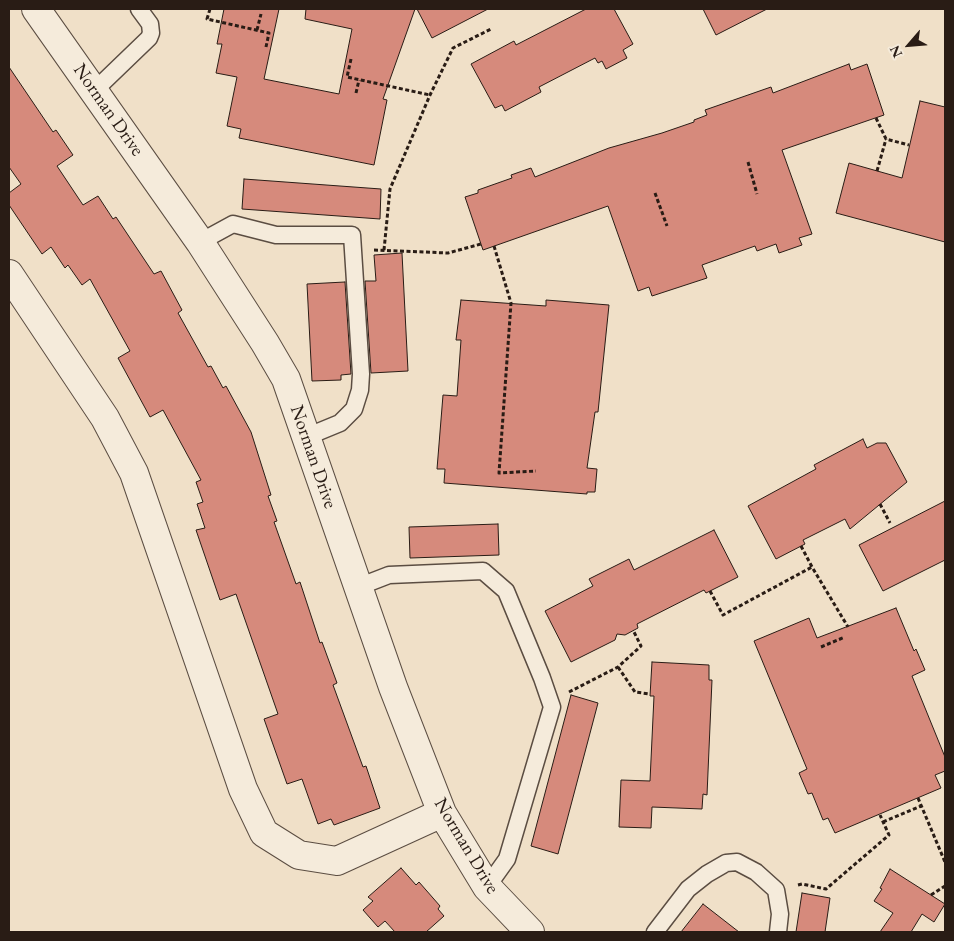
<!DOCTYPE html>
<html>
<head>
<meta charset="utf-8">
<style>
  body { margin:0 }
  #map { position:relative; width:954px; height:941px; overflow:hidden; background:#f0e0c8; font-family:"EB Garamond",serif }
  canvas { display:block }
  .frame { position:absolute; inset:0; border:10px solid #291c15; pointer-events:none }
  .north { position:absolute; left:884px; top:20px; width:50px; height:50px; -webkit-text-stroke:4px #f5ebdb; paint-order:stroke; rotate:243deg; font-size:14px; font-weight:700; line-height:20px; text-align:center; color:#291c15 }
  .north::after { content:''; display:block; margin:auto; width:18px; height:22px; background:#291c15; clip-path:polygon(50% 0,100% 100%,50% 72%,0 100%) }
</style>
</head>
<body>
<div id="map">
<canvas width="954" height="941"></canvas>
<div class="frame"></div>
<div class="north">N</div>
</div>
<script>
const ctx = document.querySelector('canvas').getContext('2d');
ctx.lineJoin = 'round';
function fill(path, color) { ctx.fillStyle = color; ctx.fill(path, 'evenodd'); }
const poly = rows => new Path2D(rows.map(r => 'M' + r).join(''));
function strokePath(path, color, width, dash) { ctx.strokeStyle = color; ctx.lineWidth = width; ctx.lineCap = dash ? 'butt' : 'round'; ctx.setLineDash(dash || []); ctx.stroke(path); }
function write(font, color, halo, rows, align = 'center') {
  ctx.font = font + ' "EB Garamond",serif'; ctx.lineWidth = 5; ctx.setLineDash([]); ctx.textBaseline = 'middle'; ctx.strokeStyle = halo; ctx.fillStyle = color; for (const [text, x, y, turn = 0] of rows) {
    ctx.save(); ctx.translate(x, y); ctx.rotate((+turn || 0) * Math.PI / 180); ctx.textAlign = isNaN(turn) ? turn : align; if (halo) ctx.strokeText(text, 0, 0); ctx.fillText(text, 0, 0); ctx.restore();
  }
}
const building = poly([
  [224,9,279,9,264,79,339,94,352,29,305,19,306,9,415,9,383,99,387,100,374,165,239,138,241,129,227,126,237,77,216,73,222,44,217,44,224,9],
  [417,9,488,9,432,38,417,9],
  [586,9,614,9,633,44,623,50,627,58,606,69,602,61,598,63,595,58,539,87,541,92,505,111,502,105,495,108,471,64,514,41,516,45,586,9],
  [703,9,767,9,716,35,703,9],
  [849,64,851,70,867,64,884,115,782,150,812,234,799,238,802,245,779,253,776,244,757,251,755,246,702,265,707,278,652,296,649,287,638,291,608,206,483,250,465,197,478,193,478,190,512,178,511,175,531,168,535,177,609,148,662,133,694,122,694,120,707,115,705,110,771,87,773,93,849,64],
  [9,67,53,132,56,130,73,155,57,166,83,205,98,196,113,219,116,217,154,274,161,271,182,310,178,313,208,367,211,366,223,388,226,386,251,432,271,495,268,496,277,521,274,522,296,584,300,582,320,643,322,642,337,683,333,685,363,767,366,766,380,808,334,825,331,819,318,824,302,779,287,784,264,719,278,714,236,594,220,600,196,530,205,528,197,504,203,502,196,482,201,480,163,410,150,417,118,358,130,351,90,279,82,285,68,265,65,268,51,247,42,254,9,205,9,193,21,184,9,167,9,67],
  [920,101,945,107,945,242,836,213,849,163,902,178,920,101],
  [244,179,381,189,380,219,242,209,244,179],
  [402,253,408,371,371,373,365,281,376,281,374,255,402,253],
  [345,282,351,374,341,375,341,380,312,381,307,284,345,282],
  [461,300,546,306,546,300,609,305,598,412,595,412,587,468,597,469,595,492,587,492,587,494,444,483,445,469,437,469,443,395,457,396,461,340,456,340,461,300],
  [863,439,867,448,877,443,886,443,907,482,850,529,845,519,803,540,805,544,776,559,748,506,816,469,814,465,863,439],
  [945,501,945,560,883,591,859,545,945,501],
  [498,524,499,555,410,558,409,527,498,524],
  [714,530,738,577,706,593,704,590,637,624,638,628,625,635,617,634,615,640,571,662,545,611,593,586,589,579,629,559,634,570,714,530],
  [896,608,914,651,916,649,925,670,912,676,945,757,945,771,935,775,941,788,835,833,828,818,823,820,812,793,808,794,799,773,807,769,754,641,809,618,817,638,896,608],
  [652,662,709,665,709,680,712,680,707,795,703,794,702,809,652,807,651,828,619,827,621,780,650,781,654,696,650,696,652,662],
  [571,695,598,703,558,854,531,846,571,695],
  [401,868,416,885,419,882,440,906,438,909,444,916,426,932,395,932,385,921,378,927,363,910,373,901,368,897,401,868],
  [890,869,945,904,934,922,922,914,911,932,880,932,893,913,874,901,882,889,880,888,890,869],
  [802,893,830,898,825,932,796,932,802,893],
  [703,904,739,932,681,932,703,904]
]);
fill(building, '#d68a7c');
strokePath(building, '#291c15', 1);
const lane = poly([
  [95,90,149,38,151,33,150,24,139,9],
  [200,242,233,224,276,235,352,235,361,374,360,390,354,409,340,423,306,437],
  [358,587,389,575,483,571,506,591,542,678,552,707,507,859,487,887],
  [655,932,688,889,707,874,726,863,737,862,756,872,776,890,780,914,778,932]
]);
const street = poly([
  [36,9,200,242,265,343,286,379,393,687,442,813,487,887,530,932],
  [9,274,105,418,134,473,243,789,264,833,299,855,337,861,442,813]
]);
strokePath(lane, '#5b4d42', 19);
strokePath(street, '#5b4d42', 30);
strokePath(poly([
  [210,9,207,19,269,33,266,47],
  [257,30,261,14],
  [351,59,347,77,430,95],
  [356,93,359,80],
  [876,118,886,139,909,145],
  [748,162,757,194],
  [877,171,886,139],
  [655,193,667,226],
  [494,246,511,303,499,473,536,471],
  [374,250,448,253,481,244],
  [384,250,390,189,430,95,453,48,491,29],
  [880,504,890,523],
  [801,546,812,567,848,627],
  [710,591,723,615,812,567],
  [821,647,845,637],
  [618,667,635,692,650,694],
  [569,692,618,667,641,646,633,630],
  [918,798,945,862],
  [883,822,921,806],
  [798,885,802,884,826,889,889,835,880,815],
  [931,895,945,886]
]), '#291c15', 3, [4, 2.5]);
strokePath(lane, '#f5ebdb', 16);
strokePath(street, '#f5ebdb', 28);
write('19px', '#291c15', '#f5ebdb', [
  ["Norman Drive",108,110,55],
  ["Norman Drive",313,457,71],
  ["Norman Drive",466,846,59]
]);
</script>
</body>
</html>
